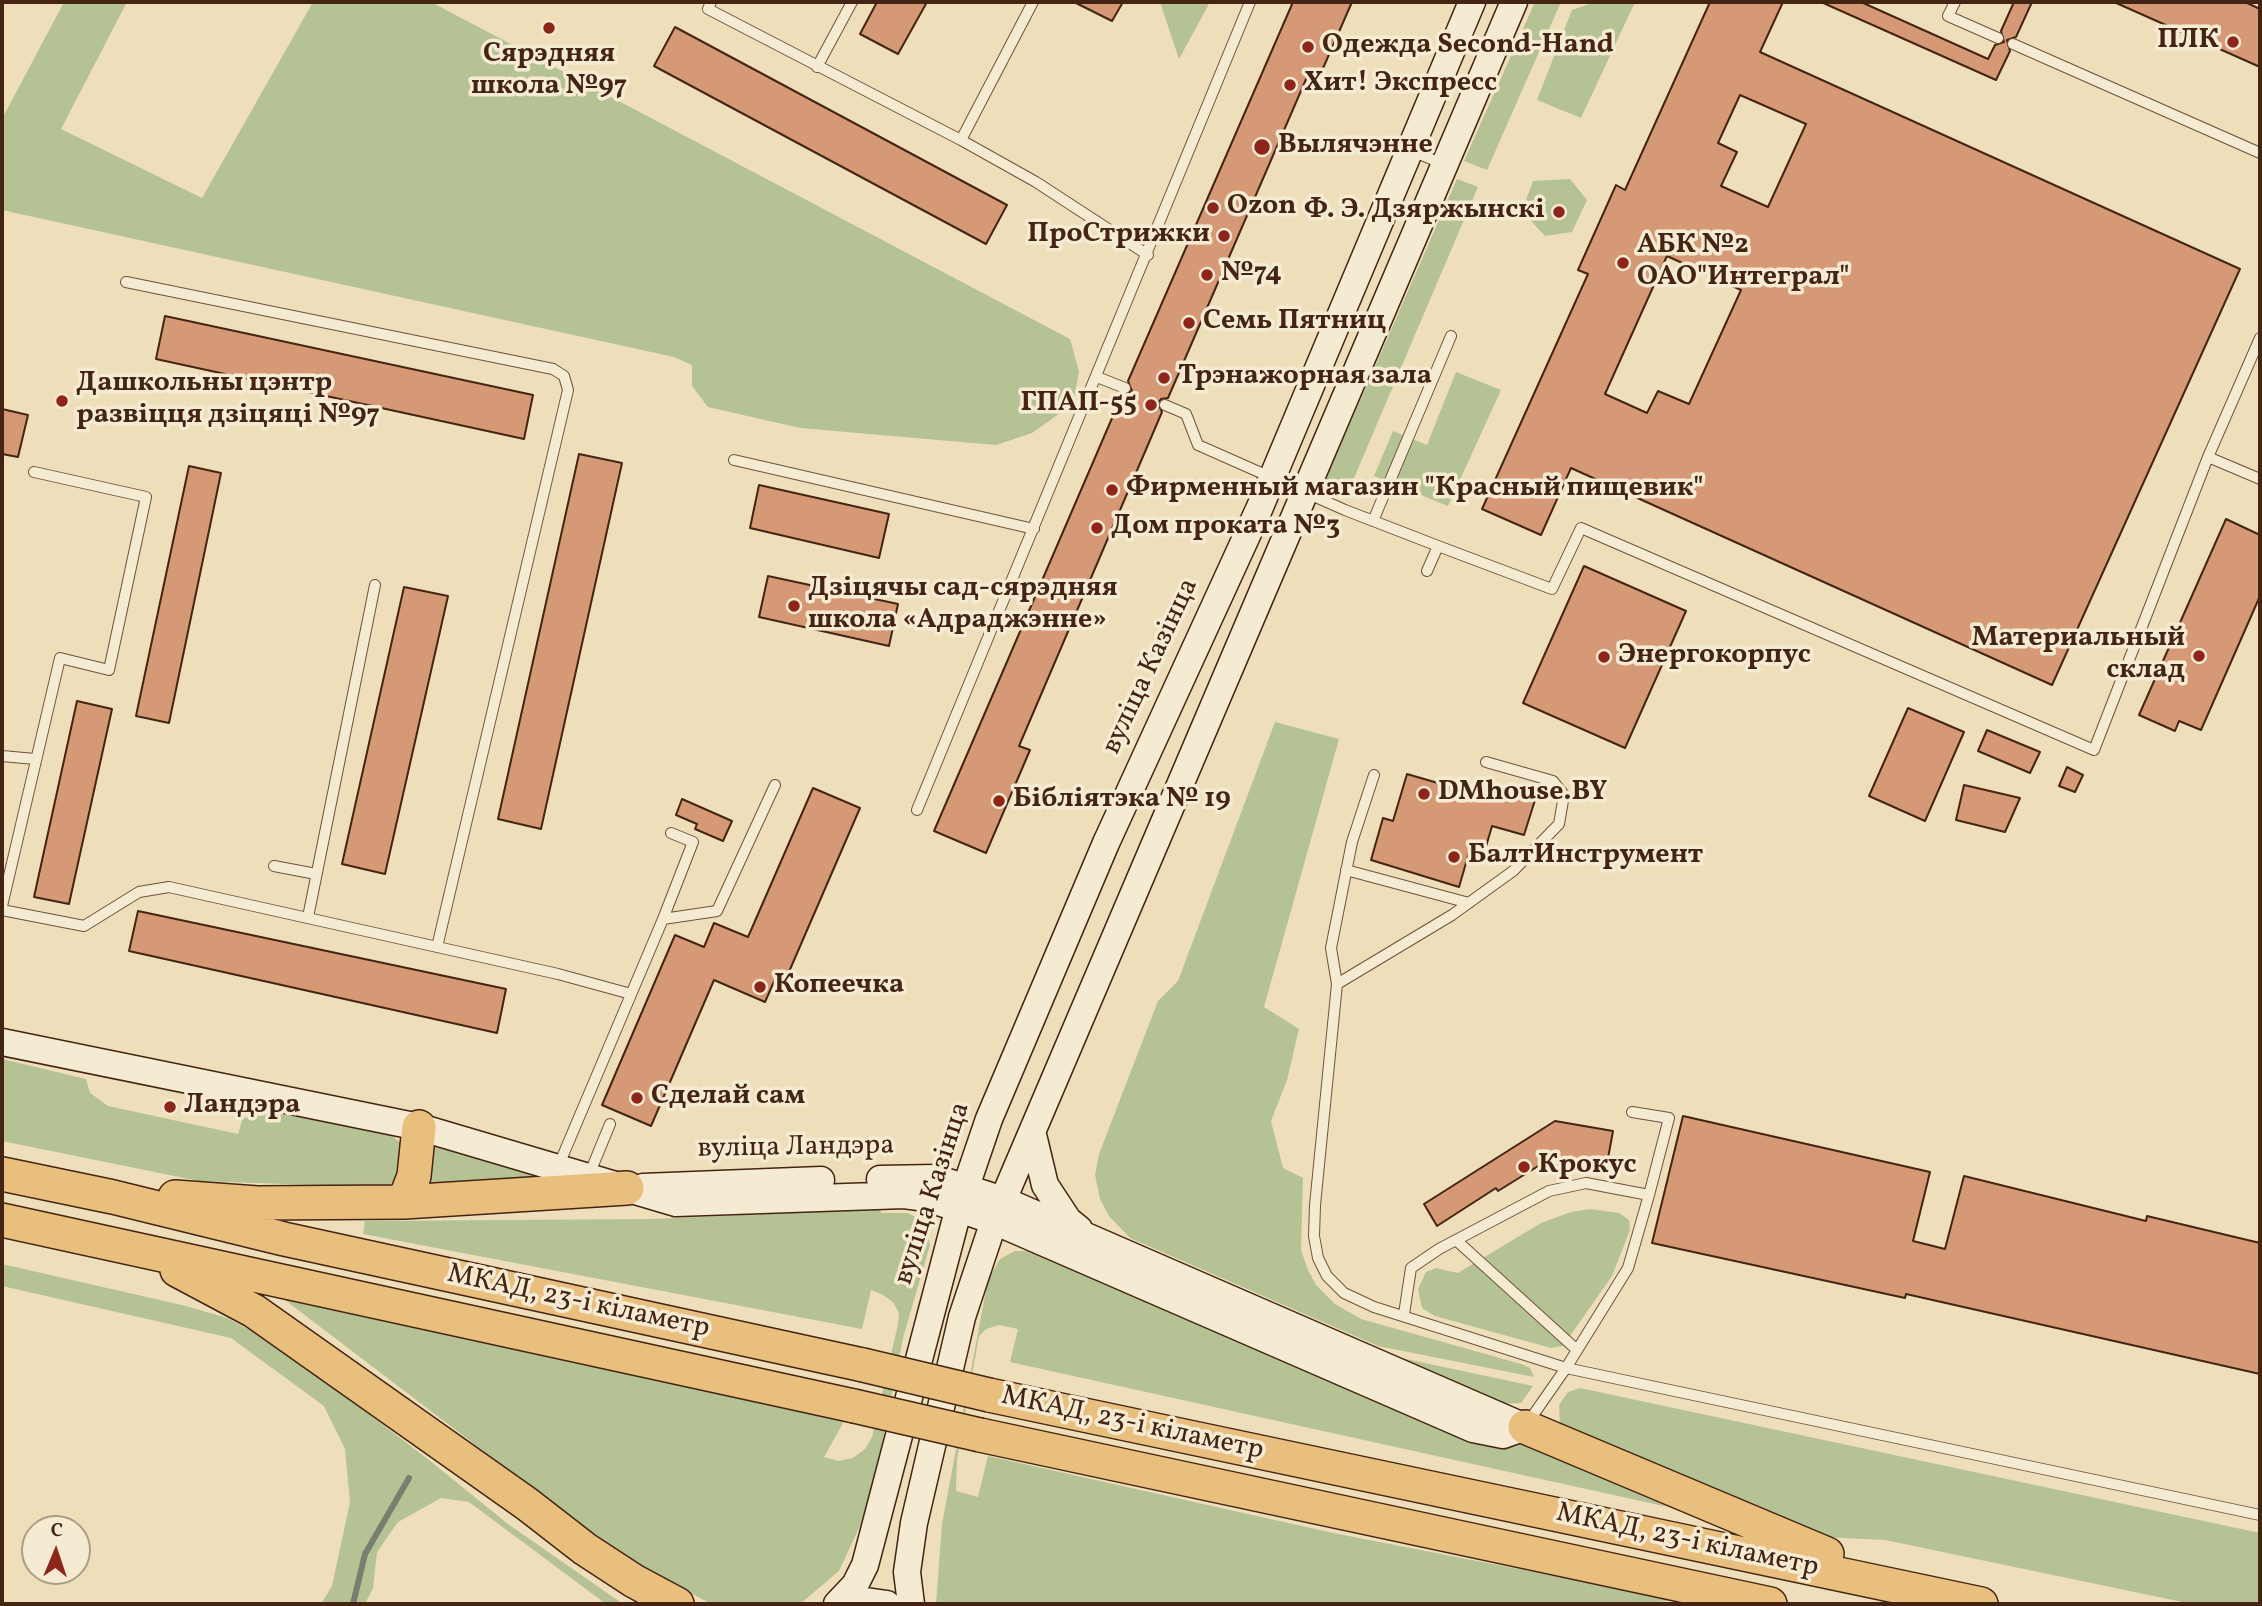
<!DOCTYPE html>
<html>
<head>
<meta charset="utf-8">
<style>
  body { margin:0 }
  #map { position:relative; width:2262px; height:1606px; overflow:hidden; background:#efdeba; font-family:Vollkorn,serif }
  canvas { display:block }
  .frame { position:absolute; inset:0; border:4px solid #442412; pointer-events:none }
  .north { position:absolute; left:21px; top:1515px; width:70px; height:70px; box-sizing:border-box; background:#f5ead2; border:2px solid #ae9b85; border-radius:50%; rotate:2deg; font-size:19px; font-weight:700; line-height:28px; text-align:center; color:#442412 }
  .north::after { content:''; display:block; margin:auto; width:24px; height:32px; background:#8f2418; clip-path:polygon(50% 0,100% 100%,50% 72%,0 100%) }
</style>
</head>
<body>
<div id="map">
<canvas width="2262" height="1606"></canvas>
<div class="frame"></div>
<div class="north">С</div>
</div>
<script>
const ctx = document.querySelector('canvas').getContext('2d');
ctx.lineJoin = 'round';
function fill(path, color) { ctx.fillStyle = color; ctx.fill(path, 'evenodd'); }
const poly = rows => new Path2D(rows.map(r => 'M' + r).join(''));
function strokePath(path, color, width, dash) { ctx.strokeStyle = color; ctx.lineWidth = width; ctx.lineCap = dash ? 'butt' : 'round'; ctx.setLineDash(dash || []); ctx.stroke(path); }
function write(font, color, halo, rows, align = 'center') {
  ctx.font = font + ' Vollkorn,serif'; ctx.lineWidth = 7; ctx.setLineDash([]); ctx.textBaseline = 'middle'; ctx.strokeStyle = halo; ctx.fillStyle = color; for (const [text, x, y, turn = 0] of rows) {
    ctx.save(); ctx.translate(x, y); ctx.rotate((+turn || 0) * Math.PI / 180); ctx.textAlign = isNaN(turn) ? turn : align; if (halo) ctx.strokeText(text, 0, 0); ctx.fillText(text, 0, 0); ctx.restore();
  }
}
fill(poly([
  [64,2,127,2,61,129,202,198,313,2,431,2,1070,339,1079,372,1073,404,1032,433,996,445,800,428,708,407,692,386,692,365,674,357,2,210,2,119],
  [1160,2,1210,2,1179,59],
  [1535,2,1561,2,1487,170,1464,161],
  [1595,2,1635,2,1581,118,1537,100,1572,10],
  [1457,179,1478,187,1351,485,1337,497,1321,490],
  [1570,179,1587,200,1572,232,1545,236,1522,211,1533,181],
  [1456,372,1501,390,1448,506,1374,476,1393,431,1427,445],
  [1275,722,1339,739,1264,1007,1299,1029,1287,1080,1271,1121,1283,1168,1303,1178,1301,1250,1308,1270,1316,1285,1335,1304,1361,1319,1521,1364,1530,1368,1534,1377,1378,1346,1130,1238,1109,1216,1100,1199,1095,1175,1099,1154,1158,1001,1178,981],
  [2,1059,86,1079,90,1093,108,1106,238,1134,243,1118,276,1113,391,1134,404,1147,405,1169,390,1185,372,1187,199,1181,2,1141],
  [433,1141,546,1176,542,1184,420,1187],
  [880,1209,881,1213,907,1213,918,1218,927,1231,930,1245,903,1338,870,1504,839,1571,800,1604,711,1604,647,1569,574,1520,281,1297,847,1416,824,1457,838,1461,853,1458,865,1449,872,1437,898,1324,899,1313,893,1302,883,1295,871,1290,862,1329,363,1234,365,1221,652,1219],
  [1590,1209,1619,1213,1629,1220,1630,1230,1612,1276,1563,1346,1551,1348,1435,1316,1422,1308,1418,1289,1426,1272,1436,1268,1458,1273,1541,1223,1571,1212],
  [1015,1251,1035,1251,1520,1442,1668,1507,1010,1362,1018,1329,999,1325,986,1329,979,1336,957,1459,956,1491,978,1497,988,1456,1333,1533,1678,1600,1637,1604,936,1604,942,1524,988,1280,1000,1259],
  [2,1264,186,1306,227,1318,261,1336,291,1355,429,1460,508,1524,623,1604,606,1604,469,1502,441,1498,398,1522,377,1552,373,1588,365,1604,321,1604,332,1586,350,1502,345,1449,324,1406,231,1338,2,1286],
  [1392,1356,1533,1386,1521,1403,1502,1404],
  [1580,1388,2260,1533,2260,1604,2192,1604,1885,1540,1822,1537,1560,1427,1559,1405,1568,1392]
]), '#b4c294');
strokePath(poly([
  [353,1604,365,1554,409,1478]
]), '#787f71', 6);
const building = poly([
  [877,2,927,2,898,54,860,34,877,2],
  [1074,2,1123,2,1112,21,1074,2],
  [1293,2,1352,2,1317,82,1307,77,1168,398,1161,399,1158,403,1162,412,1019,746,1030,750,986,853,934,831,1122,395,1132,391,1128,381,1293,2],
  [1710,2,1783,2,1760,52,2240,269,2052,685,1571,468,1541,535,1482,509,1588,274,1578,270,1616,185,1625,190,1710,2],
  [1740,95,1806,124,1768,207,1721,186,1737,152,1718,143,1740,95],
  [1667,256,1741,290,1689,404,1658,391,1647,413,1605,394,1667,256],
  [1821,2,1861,2,1988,59,1995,45,2004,42,2001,31,2014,2,2032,2,2016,37,2007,40,2010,51,1996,80,1821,2],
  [2114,2,2245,2,2260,9,2260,67,2114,2],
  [675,27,1007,205,986,244,654,66,675,27],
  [165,316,533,395,524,439,156,359,165,316],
  [2,409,28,415,18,457,2,454,2,409],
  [579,454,622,463,541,829,498,819,579,454],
  [189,466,221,473,169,723,136,716,189,466],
  [759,485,889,514,879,558,750,528,759,485],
  [2226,519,2260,535,2260,596,2201,730,2179,721,2175,731,2139,715,2226,519],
  [1584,566,1686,611,1625,748,1523,703,1584,566],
  [768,576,898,604,889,646,759,617,768,576],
  [404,587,448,596,385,874,342,864,404,587],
  [77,701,112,709,69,904,34,897,77,701],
  [1908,708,1964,732,1925,821,1869,796,1908,708],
  [1987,730,2040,752,2030,773,1978,751,1987,730],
  [2067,767,2083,775,2075,792,2059,786,2067,767],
  [1407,774,1496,800,1499,789,1535,800,1524,835,1492,826,1485,850,1471,846,1459,887,1371,860,1383,818,1393,821,1407,774],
  [1964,785,2020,798,2005,832,1956,820,1964,785],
  [813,788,860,808,785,981,776,977,765,1002,714,980,651,1126,602,1105,675,935,704,947,714,923,748,937,813,788],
  [682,799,732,821,723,841,695,829,697,824,676,815,682,799],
  [138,911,506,989,497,1033,129,951,138,911],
  [1683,1116,1930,1172,1913,1241,1945,1249,1964,1176,2146,1221,2147,1216,2260,1243,2260,1374,1906,1294,1905,1298,1652,1243,1683,1116],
  [1555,1121,1613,1131,1606,1169,1565,1161,1554,1169,1548,1160,1498,1191,1496,1188,1437,1226,1424,1204,1555,1121]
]);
fill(building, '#d69976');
strokePath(building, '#442412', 2);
const lane = poly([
  [711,2,708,9,961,140,1036,182,1148,255],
  [1955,2,1948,16,1998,38],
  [2013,44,2260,153],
  [817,67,852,2],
  [961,140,1033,2],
  [1412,151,1443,164],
  [126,282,553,369,564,376,568,390,437,947],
  [2260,338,2208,457,2260,479],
  [1097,377,1125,388],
  [1165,405,1186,414,1198,445,1345,510,1438,546,1427,571],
  [734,460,1034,529],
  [1373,521,1451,336],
  [1438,546,1552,589,1581,528,2094,750,2208,457],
  [2,756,35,759],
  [1374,775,1352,842,1331,948,1337,984,1315,1205,1314,1236,1318,1258,1327,1276,1344,1293,1374,1307,1566,1368,1529,1421],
  [917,810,1250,2],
  [274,866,316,874],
  [1346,870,1469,903],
  [2,906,60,658,109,670,146,497,34,472],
  [2,910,84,926,139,892,169,887,558,974,631,994],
  [308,917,375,585],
  [663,919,693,842,671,833],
  [1337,984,1452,915,1513,871,1559,824,1564,795,1553,781,1486,762],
  [1632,1112,1669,1118,1649,1195],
  [558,1167,663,919,717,911,775,785],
  [589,1175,610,1124],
  [1456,1240,1577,1350],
  [1404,1314,1411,1268,1439,1249,1549,1191,1586,1183,1649,1195,1628,1268,1566,1368,2260,1515]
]);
const secondary = poly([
  [2,1042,419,1127,676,1203,904,1195,927,1198,994,1221,1473,1429,1503,1435,1525,1427],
  [1033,1135,1045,1185,1068,1220,1079,1229],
  [880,1179,936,1178,1003,1200,1525,1427],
  [643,1187,821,1180],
  [839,1603,859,1600,887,1604],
  [837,1604,855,1585,865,1565,959,1207,989,1119,1106,843,1260,507,1472,2],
  [911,1604,907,1572,914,1523,962,1317,994,1221,1514,2]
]);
const highway = poly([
  [2,1174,113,1197,284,1239,863,1365],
  [175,1197,257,1203,404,1202,627,1188],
  [404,1202,414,1176,419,1127],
  [2,1220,854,1406],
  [177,1270,254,1311,527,1504,585,1549,634,1581,677,1604],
  [989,1395,1981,1604],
  [1525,1427,1827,1554],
  [980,1435,1770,1604]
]);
strokePath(lane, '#6f523c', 12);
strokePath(secondary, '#442412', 29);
strokePath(highway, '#442412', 36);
strokePath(lane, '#f5ead2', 10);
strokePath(secondary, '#f5ead2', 26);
strokePath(highway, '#e8bf7d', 33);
const highwayBridge = poly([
  [863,1365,989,1395],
  [854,1406,980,1435]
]);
strokePath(highwayBridge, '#442412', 36, []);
strokePath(highwayBridge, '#e8bf7d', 33);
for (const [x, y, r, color] of [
  [549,28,7,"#8f2418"],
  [2233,42,7,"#8f2418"],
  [1308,47,7,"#8f2418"],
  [1290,85,7,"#8f2418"],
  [1262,147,9,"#8f2418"],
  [1213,208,7,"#8f2418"],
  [1559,212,7,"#8f2418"],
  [1224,236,7,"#8f2418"],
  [1623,263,7,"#8f2418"],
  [1207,275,7,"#8f2418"],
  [1189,323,7,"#8f2418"],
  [1164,378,7,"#8f2418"],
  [62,401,7,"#8f2418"],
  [1151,405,7,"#8f2418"],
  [1112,490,7,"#8f2418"],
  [1097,528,7,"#8f2418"],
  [794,606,7,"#8f2418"],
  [2199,656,7,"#8f2418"],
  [1604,657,7,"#8f2418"],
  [1424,794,7,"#8f2418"],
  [999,801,7,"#8f2418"],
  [1454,857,7,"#8f2418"],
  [760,987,7,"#8f2418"],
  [637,1098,7,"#8f2418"],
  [170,1107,7,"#8f2418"],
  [1524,1167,7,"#8f2418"]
]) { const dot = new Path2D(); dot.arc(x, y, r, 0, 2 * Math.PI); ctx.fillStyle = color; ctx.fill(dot); strokePath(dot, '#f5ead2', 2.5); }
write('bold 28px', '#442412', '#f5ead2', [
  ["ПЛК",2219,42,"right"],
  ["Одежда Second-Hand",1322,47],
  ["Сярэдняя",549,56,"center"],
  ["школа №97",549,88,"center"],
  ["Хит! Экспресс",1304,85],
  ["Вылячэнне",1278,147],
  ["Ozon",1227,208],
  ["Ф. Э. Дзяржынскі",1545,212,"right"],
  ["ПроСтрижки",1210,236,"right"],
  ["АБК №2",1637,247],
  ["ОАО\"Интеграл\"",1637,279],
  ["№74",1221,275],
  ["Семь Пятниц",1203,323],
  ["Трэнажорная зала",1178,378],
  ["Дашкольны цэнтр",76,385],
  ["развіцця дзіцяці №97",76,417],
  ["ГПАП-55",1137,405,"right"],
  ["Фирменный магазин \"Красный пищевик\"",1126,490],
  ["Дом проката №3",1111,528],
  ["Дзіцячы сад-сярэдняя",808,590],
  ["школа «Адраджэнне»",808,622],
  ["Материальный",2185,640,"right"],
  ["склад",2185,672,"right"],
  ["Энергокорпус",1618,657],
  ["DMhouse.BY",1438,794],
  ["Бібліятэка № 19",1013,801],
  ["БалтИнструмент",1468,857],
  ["Копеечка",774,987],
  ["Сделай сам",651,1098],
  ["Ландэра",184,1107],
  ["Крокус",1538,1167]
], 'left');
write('28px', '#442412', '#f5ead2', [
  ["вуліца Казінца",1152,667,-65],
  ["вуліца Ландэра",796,1149,-1],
  ["вуліца Казінца",934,1194,-72],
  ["МКАД, 23-і кіламетр",578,1303,12],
  ["МКАД, 23-і кіламетр",1132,1425,12],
  ["МКАД, 23-і кіламетр",1687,1542,12]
]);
</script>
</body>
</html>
